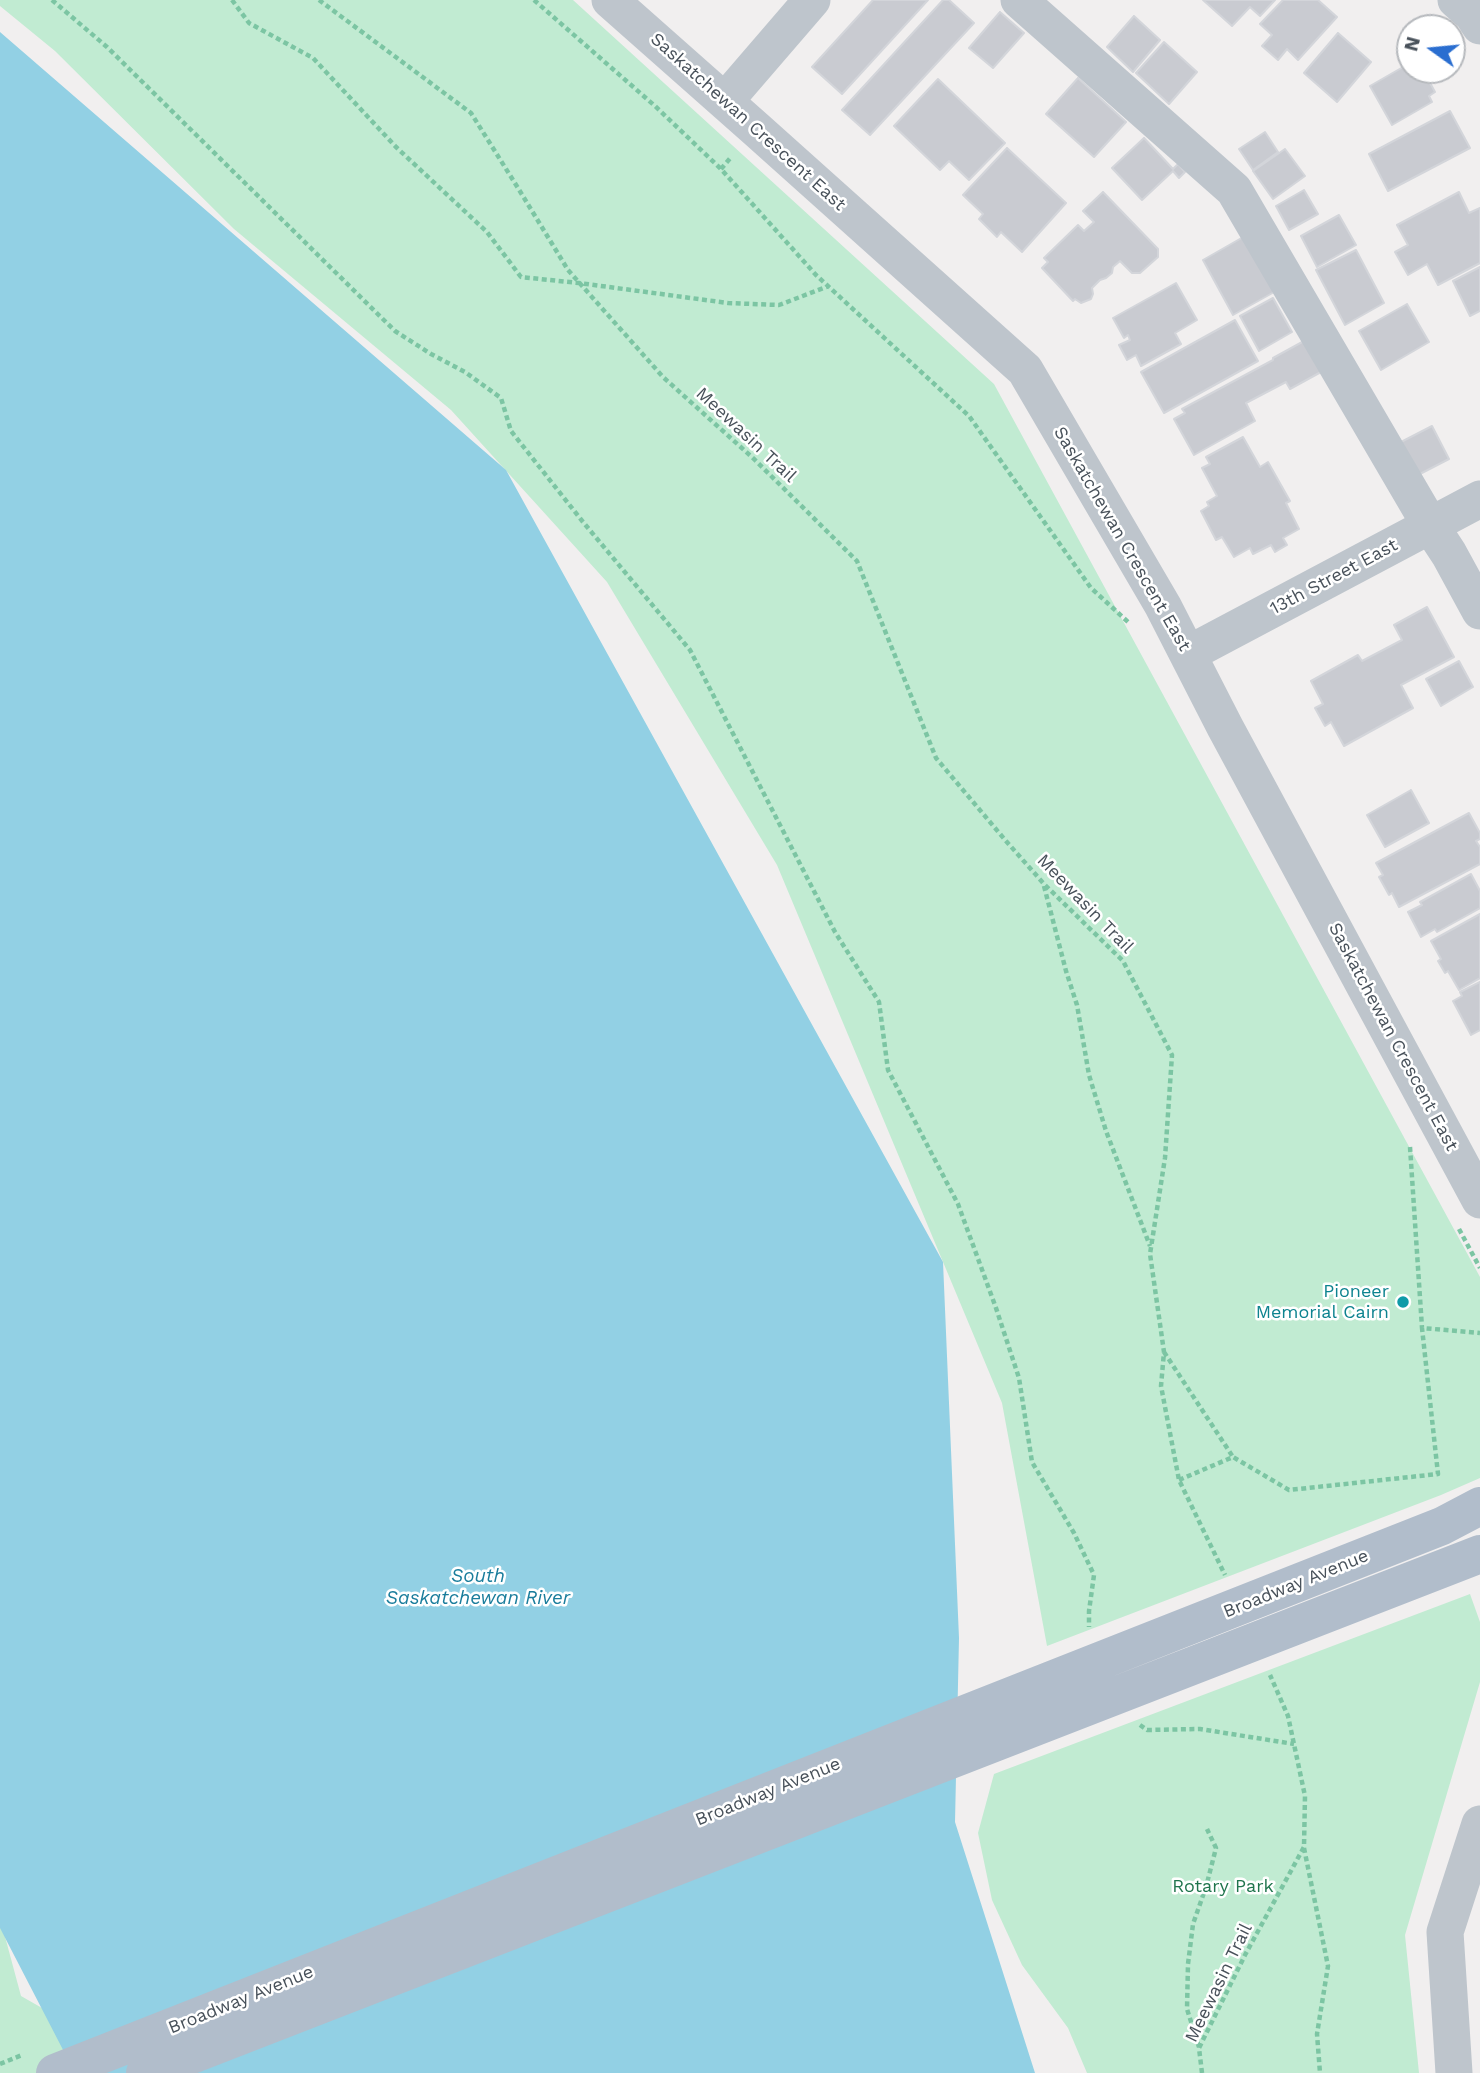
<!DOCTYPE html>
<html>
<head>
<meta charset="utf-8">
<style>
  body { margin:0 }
  #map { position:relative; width:1480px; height:2073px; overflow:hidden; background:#f1efef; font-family:"Work Sans",sans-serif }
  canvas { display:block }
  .north { position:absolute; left:1396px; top:14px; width:70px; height:70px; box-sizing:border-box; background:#fff; border:2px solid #b6b9bd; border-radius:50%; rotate:285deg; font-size:19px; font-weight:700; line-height:28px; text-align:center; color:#48515a }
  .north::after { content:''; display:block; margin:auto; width:24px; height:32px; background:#2a6ed0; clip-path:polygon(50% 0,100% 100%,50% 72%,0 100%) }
</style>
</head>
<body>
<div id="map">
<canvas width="1480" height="2073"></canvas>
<div class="north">N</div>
</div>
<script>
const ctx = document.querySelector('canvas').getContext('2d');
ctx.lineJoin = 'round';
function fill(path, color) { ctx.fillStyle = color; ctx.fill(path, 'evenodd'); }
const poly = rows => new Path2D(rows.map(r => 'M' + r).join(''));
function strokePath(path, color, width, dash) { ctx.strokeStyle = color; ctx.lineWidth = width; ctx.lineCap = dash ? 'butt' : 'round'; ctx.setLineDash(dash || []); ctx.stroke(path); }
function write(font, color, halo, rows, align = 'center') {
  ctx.font = font + ' "Work Sans",sans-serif'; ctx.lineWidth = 5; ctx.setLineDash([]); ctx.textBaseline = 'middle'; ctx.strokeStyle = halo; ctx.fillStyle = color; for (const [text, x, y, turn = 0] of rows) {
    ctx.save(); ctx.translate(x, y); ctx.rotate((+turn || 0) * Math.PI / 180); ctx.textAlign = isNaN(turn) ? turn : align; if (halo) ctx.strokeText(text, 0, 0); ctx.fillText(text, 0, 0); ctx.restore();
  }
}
fill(poly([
  [0,0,573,0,994,384,1480,1277,1480,1478,1441,1495,1047,1646,1002,1403,777,865,607,582,451,410,234,229,55,51,0,6],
  [1470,1594,1480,1622,1480,1682,1405,1935,1419,2073,1087,2073,1068,2028,1022,1965,992,1900,978,1833,994,1774],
  [0,1918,21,1996,49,2012,78,2073,0,2073]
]), '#c1ebd2');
fill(poly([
  [0,32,506,470,943,1262,959,1638,955,1822,1035,2073,75,2073,0,1928]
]), '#92d0e4');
const building = poly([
  [873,0,928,0,842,94,812,67,873,0],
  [943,0,949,0,974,23,870,135,842,110,943,0],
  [1203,0,1275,0,1260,16,1250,7,1232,26,1203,0],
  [1283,0,1318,0,1337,17,1298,60,1287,49,1278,60,1262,46,1272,35,1260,24,1283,0],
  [1000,12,1024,33,993,68,969,48,1000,12],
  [1134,16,1160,40,1133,72,1107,47,1134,16],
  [1338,33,1371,62,1337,102,1304,73,1338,33],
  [1164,42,1197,72,1169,104,1136,73,1164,42],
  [1410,63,1410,70,1423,70,1435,92,1429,96,1432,102,1392,125,1370,86,1410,63],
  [1078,78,1126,122,1094,157,1046,114,1078,78],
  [938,79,1005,143,969,180,949,161,940,170,894,126,938,79],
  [1450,111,1470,148,1388,191,1369,154,1450,111],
  [1265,132,1278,152,1253,170,1239,149,1265,132],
  [1144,138,1173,169,1178,164,1185,172,1179,178,1173,171,1142,200,1112,168,1144,138],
  [1007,148,1066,203,1022,252,1001,232,997,237,979,219,983,214,963,195,1007,148],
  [1285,149,1305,176,1273,199,1253,171,1285,149],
  [1304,190,1318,214,1289,230,1276,206,1304,190],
  [1103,192,1158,249,1158,257,1140,273,1132,273,1120,261,1113,267,1112,273,1106,278,1100,280,1092,288,1093,294,1091,299,1081,303,1075,299,1073,301,1042,268,1048,262,1044,258,1078,225,1084,231,1094,222,1083,211,1103,192],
  [1459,192,1469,213,1480,208,1480,263,1438,285,1427,264,1408,275,1395,252,1408,245,1397,225,1459,192],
  [1339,215,1356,245,1317,267,1301,236,1339,215],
  [1245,236,1276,291,1233,315,1203,260,1245,236],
  [1356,250,1384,303,1345,325,1316,270,1356,250],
  [1480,267,1480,311,1470,316,1453,281,1480,267],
  [1176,283,1197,320,1175,333,1181,344,1141,366,1136,355,1127,360,1119,345,1130,340,1128,335,1124,338,1113,318,1176,283],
  [1273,298,1292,332,1259,351,1240,316,1273,298],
  [1407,304,1429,342,1381,370,1359,331,1407,304],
  [1235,320,1258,361,1164,413,1141,372,1235,320],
  [1304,341,1321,372,1290,389,1286,382,1246,403,1255,421,1194,455,1174,419,1185,413,1182,409,1273,360,1273,358,1304,341],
  [1432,426,1449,459,1418,475,1401,442,1432,426],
  [1243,437,1260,467,1268,462,1290,501,1286,503,1299,529,1283,538,1287,545,1275,552,1271,545,1253,554,1250,548,1234,557,1222,537,1216,540,1201,511,1209,506,1207,502,1217,496,1202,468,1210,464,1206,457,1243,437],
  [1427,607,1454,657,1401,685,1413,708,1344,746,1331,722,1325,726,1315,708,1323,704,1311,681,1358,655,1362,661,1402,640,1394,625,1427,607],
  [1459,661,1473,687,1441,706,1426,679,1459,661],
  [1411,790,1429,823,1385,847,1367,815,1411,790],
  [1469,813,1480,833,1480,839,1476,841,1480,847,1480,864,1399,907,1392,893,1389,895,1379,877,1383,875,1376,863,1469,813],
  [1471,874,1480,891,1480,908,1437,932,1435,929,1421,937,1408,912,1422,905,1420,902,1471,874],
  [1480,914,1480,978,1459,990,1448,971,1445,973,1438,961,1441,959,1431,941,1480,914],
  [1480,982,1480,1030,1471,1035,1453,1001,1462,996,1460,992,1480,982]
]);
fill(building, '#c9cbd1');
strokePath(building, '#d3d5da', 2);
strokePath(poly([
  [52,0,107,47,395,331,431,354,465,372,501,398,511,431,583,522,690,650,835,932,879,1002,888,1070,958,1204,996,1308,1019,1378,1032,1462,1074,1533,1094,1575,1089,1611,1089,1627],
  [232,0,249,23,313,58,396,147,487,232,521,277,579,283,728,303,779,305,829,286],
  [319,0,471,113,518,188,568,270,663,377,754,459,857,561,936,758,1006,841,1044,884,1123,961,1172,1055,1165,1158,1150,1254,1164,1352,1161,1386,1179,1480,1225,1575],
  [534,0,655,106,721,169,816,275,969,416,1091,588,1128,622],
  [721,169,732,156],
  [1044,886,1066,971,1077,1005,1089,1075,1106,1131,1150,1246],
  [1410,1147,1422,1328],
  [1459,1229,1480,1268],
  [1164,1352,1233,1457],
  [1179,1480,1233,1457,1289,1490,1438,1474,1422,1328,1480,1333],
  [1140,1725,1147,1730,1200,1729,1294,1744],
  [1304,1848,1328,1966,1317,2034,1320,2073],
  [1199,2047,1187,2009,1188,1964,1193,1924,1206,1887,1216,1848,1207,1829],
  [0,2064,22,2055],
  [1202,2073,1199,2048,1245,1955,1304,1847,1305,1796,1288,1716,1270,1675]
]), '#7cc5a3', 4.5, [5, 3.5]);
strokePath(poly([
  [610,0,757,130,1025,370,1163,606,1225,727,1480,1200],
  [1019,0,1234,190,1430,525,1449,554,1480,611],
  [1456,0,1473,15,1480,26],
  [725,101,812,0],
  [1188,654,1480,499],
  [1454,2073,1445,1932,1480,1824]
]), '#bec5cc', 37);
strokePath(poly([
  [55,2073,1442,1526,1480,1506],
  [145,2073,1480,1554]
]), '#b1bdcb', 38);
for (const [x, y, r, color] of [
  [1403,1302,7,"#0f9aa8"]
]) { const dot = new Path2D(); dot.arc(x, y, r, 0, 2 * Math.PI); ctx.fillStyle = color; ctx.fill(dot); strokePath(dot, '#fff', 2.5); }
write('18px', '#48515a', '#fff', [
  ["Saskatchewan Crescent East",748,122,42],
  ["Meewasin Trail",746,435,43],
  ["Saskatchewan Crescent East",1122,539,60],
  ["13th Street East",1334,577,-28],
  ["Meewasin Trail",1085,904,46],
  ["Saskatchewan Crescent East",1393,1037,62],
  ["Broadway Avenue",1296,1584,-22],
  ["Broadway Avenue",768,1792,-22],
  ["Meewasin Trail",1219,1983,-64],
  ["Broadway Avenue",241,2000,-22]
]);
write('18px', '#0d838f', '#fff', [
  ["Pioneer",1389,1292],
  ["Memorial Cairn",1389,1313]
], 'right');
write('18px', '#20754d', '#fff', [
  ["Rotary Park",1223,1887]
]);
write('italic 19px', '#1a7d9c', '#fff', [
  ["South",478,1576],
  ["Saskatchewan River",478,1598]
]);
</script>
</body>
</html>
